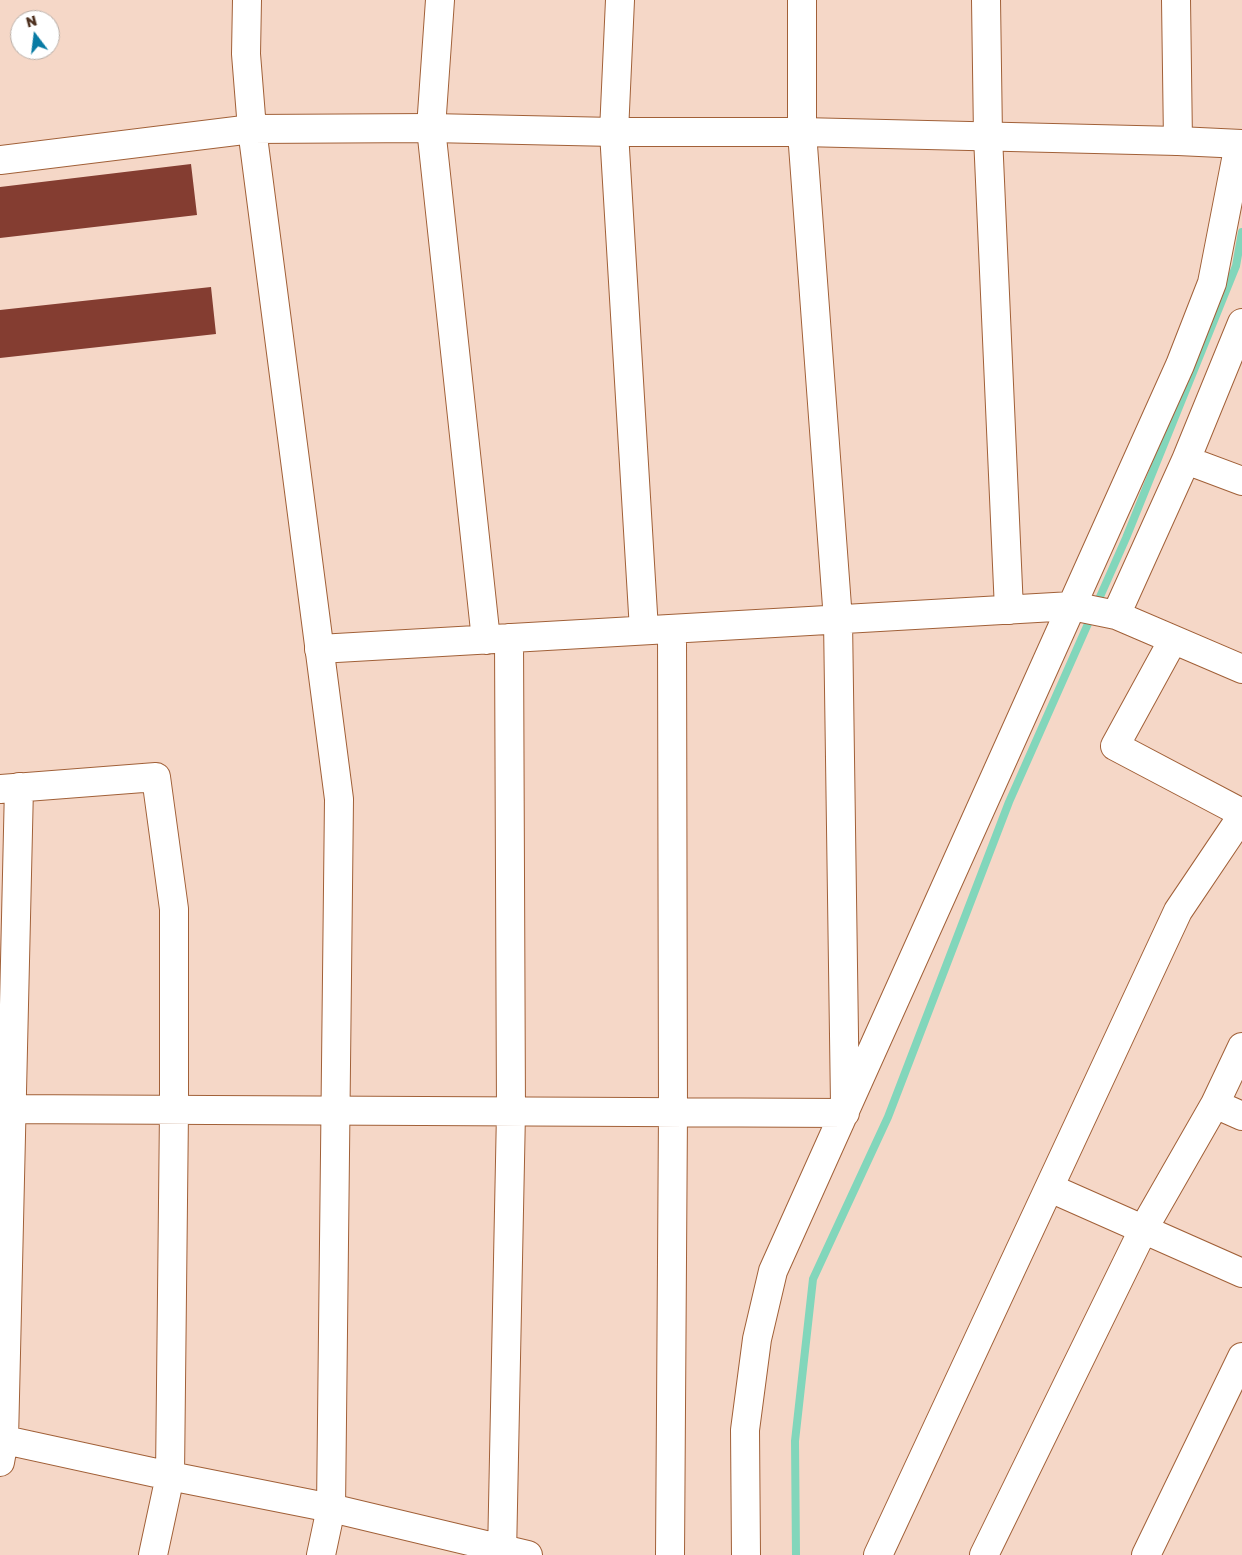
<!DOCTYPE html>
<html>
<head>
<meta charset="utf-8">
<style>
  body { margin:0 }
  #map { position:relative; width:1242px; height:1555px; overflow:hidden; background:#f5d7c7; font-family:"Golos Text",sans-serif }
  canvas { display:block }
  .north { position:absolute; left:10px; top:10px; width:50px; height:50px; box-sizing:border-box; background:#fff; border:1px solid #b8ada6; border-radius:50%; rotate:345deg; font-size:14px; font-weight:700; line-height:20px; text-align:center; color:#4e3120 }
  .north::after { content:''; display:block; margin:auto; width:18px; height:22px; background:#097ba4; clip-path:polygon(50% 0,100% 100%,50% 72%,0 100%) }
</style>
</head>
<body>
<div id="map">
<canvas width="1242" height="1555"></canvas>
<div class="north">N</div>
</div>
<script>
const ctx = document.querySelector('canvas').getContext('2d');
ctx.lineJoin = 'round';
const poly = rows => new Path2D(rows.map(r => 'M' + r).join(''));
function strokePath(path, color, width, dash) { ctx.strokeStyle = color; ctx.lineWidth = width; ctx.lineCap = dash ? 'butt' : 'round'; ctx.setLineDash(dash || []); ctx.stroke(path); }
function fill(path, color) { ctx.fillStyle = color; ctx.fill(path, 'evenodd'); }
strokePath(poly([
  [796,1555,795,1441,813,1279,888,1117,1009,802,1126,538,1236,266,1242,232]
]), '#82d6bb', 8);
fill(poly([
  [191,164,197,215,0,238,0,187],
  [211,287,216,334,0,358,0,310]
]), '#843d31');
const minor = poly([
  [440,0,431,128,486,640],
  [620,0,614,132,644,630],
  [802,0,802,132,838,620,845,1104],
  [986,0,988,136,1009,610],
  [1176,0,1178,141],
  [0,160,252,129],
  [1186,460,1242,481],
  [1116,615,1186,460,1242,323],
  [1173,640,1115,746,1242,813],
  [319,649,1072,606,1116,615,1242,669],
  [0,789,156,777,174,909,174,1110,170,1476,153,1555],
  [1215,1104,1242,1116],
  [0,1109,845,1113],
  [1050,1188,1242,1273],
  [0,1439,170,1476,331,1508,528,1555],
  [0,1462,4,1440,19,787],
  [502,1555,511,1112,509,638],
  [670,1555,673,1112,672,629],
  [746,1555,745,1430,757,1339,773,1271,1180,365,1212,283,1239,144],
  [984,1555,1144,1228,1215,1104,1242,1047],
  [1146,1555,1242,1357]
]);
const tertiary = poly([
  [247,0,246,54,252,129,339,799,331,1508,321,1555],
  [252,129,431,128,614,132,802,132,1178,141,1242,144],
  [878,1555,1178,911,1242,816]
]);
strokePath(minor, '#a16038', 30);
strokePath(tertiary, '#a16038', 30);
strokePath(minor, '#fff', 28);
strokePath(tertiary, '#fff', 28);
</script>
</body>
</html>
